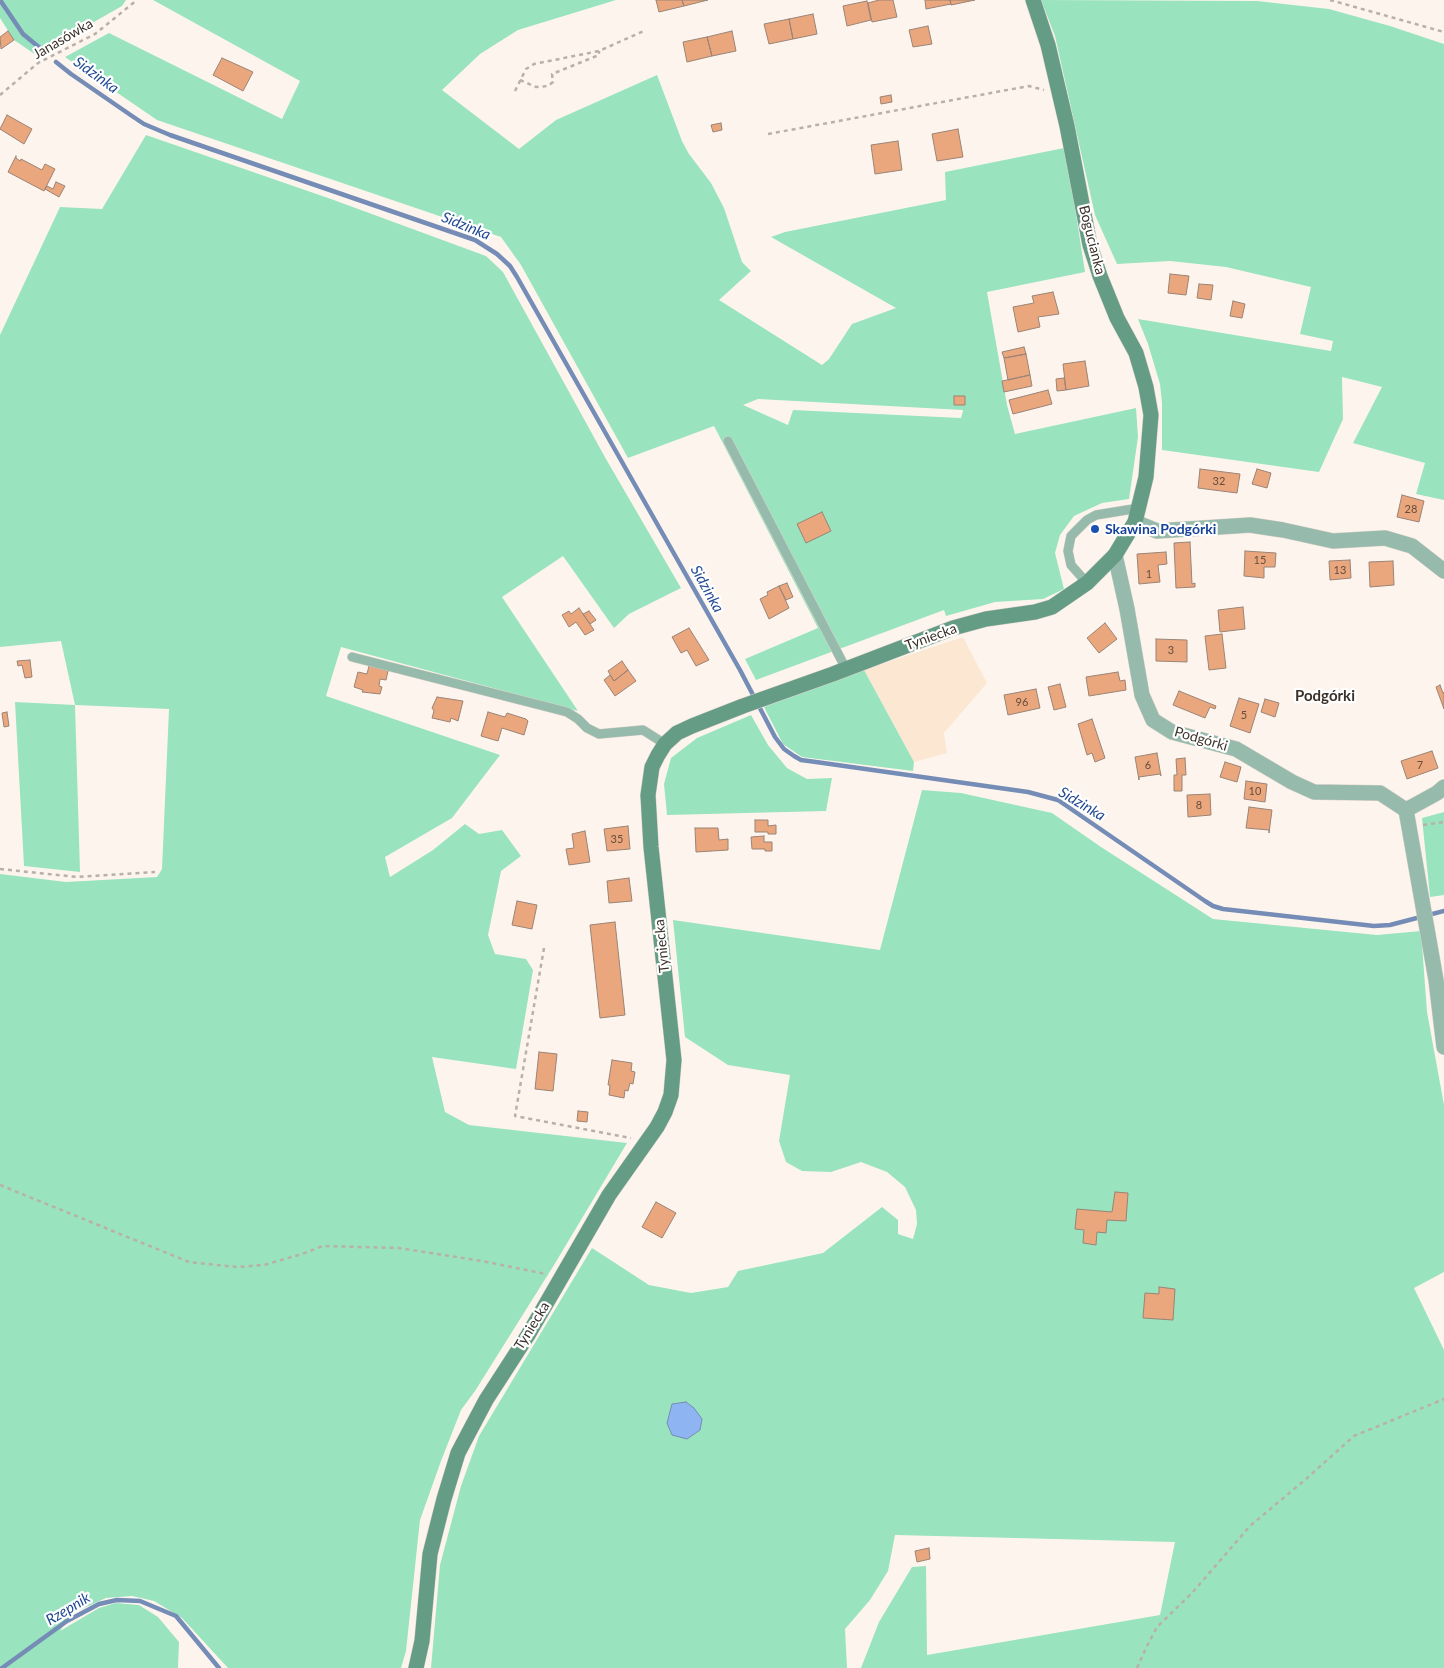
<!DOCTYPE html>
<html>
<head>
<meta charset="utf-8">
<style>
  body { margin:0 }
  canvas { display:block; background:#fdf5ed }
</style>
</head>
<body>
<canvas width="1444" height="1668"></canvas>
<script>
const ctx = document.querySelector('canvas').getContext('2d');
ctx.lineJoin = 'round';
function fill(path, color) { ctx.fillStyle = color; ctx.fill(path, 'evenodd'); }
const poly = rows => new Path2D(rows.map(r => 'M' + r).join(''));
function strokePath(path, color, width, dash) { ctx.strokeStyle = color; ctx.lineWidth = width; ctx.lineCap = dash ? 'butt' : 'round'; ctx.setLineDash(dash || []); ctx.stroke(path); }
function write(font, color, halo, rows, align = 'center') {
  ctx.font = font + ' Lato,sans-serif'; ctx.lineWidth = 4.5; ctx.setLineDash([]); ctx.textBaseline = 'middle'; ctx.strokeStyle = halo; ctx.fillStyle = color; for (const [text, x, y, turn = 0] of rows) {
    ctx.save(); ctx.translate(x, y); ctx.rotate((+turn || 0) * Math.PI / 180); ctx.textAlign = isNaN(turn) ? turn : align; if (halo) ctx.strokeText(text, 0, 0); ctx.fillText(text, 0, 0); ctx.restore();
  }
}
fill(poly([
  [963,637,987,683,944,733,947,753,914,762,864,670]
]), '#fce7d3');
fill(poly([
  [0,0,126,0,122,6,36,55,14,40,0,18],
  [153,0,616,0,518,30,480,54,442,90,519,149,556,120,657,75,682,141,689,154,711,183,724,208,742,262,751,271,719,300,822,365,829,359,852,324,896,308,771,237,785,232,946,200,945,172,1064,148,1070,176,1085,272,987,292,1007,405,1015,434,1136,408,1138,437,1129,499,1102,503,1074,516,1060,535,1055,553,1064,589,1043,599,995,602,946,616,944,610,756,680,745,659,818,628,714,426,628,458,521,265,501,237,157,120,65,57,109,33,282,119,300,81],
  [758,399,963,410,963,411,961,418,793,410,788,425,743,405],
  [1041,0,1257,1,1329,9,1390,26,1444,44,1444,500,1416,494,1425,463,1353,443,1382,387,1342,377,1343,419,1319,472,1162,450,1162,403,1160,384,1148,344,1138,319,1331,351,1333,341,1300,334,1311,287,1226,267,1170,261,1117,264,1095,215,1055,36],
  [146,135,331,199,486,256,503,272,606,459,681,588,629,614,614,628,563,556,502,597,578,711,341,647,326,696,500,755,452,818,385,857,390,877,433,850,465,824,479,834,502,830,521,856,501,871,488,935,495,954,526,959,533,970,516,1069,432,1057,445,1112,469,1125,627,1143,554,1265,475,1391,461,1410,441,1461,420,1520,406,1651,401,1668,228,1668,182,1618,154,1601,132,1596,106,1598,71,1614,60,1631,99,1608,116,1603,139,1605,158,1617,179,1642,178,1668,0,1668,0,874,66,882,157,877,162,869,169,709,75,705,80,872,24,866,15,702,75,705,61,641,0,647,0,335,60,207,102,209],
  [864,670,914,762,913,771,802,757,783,744,764,707],
  [751,715,768,745,787,768,807,779,832,778,826,811,667,815,664,784,671,758,697,738],
  [922,790,961,793,1052,813,1101,847,1213,919,1377,935,1421,931,1427,1012,1444,1105,1444,1272,1414,1288,1444,1350,1444,1668,861,1668,879,1622,912,1567,926,1566,927,1655,1160,1615,1175,1542,895,1535,888,1571,870,1600,845,1629,847,1668,431,1668,440,1565,461,1486,479,1436,592,1248,649,1285,691,1293,728,1287,738,1271,823,1253,882,1207,898,1220,898,1234,913,1239,917,1224,916,1210,905,1187,887,1172,861,1162,831,1172,802,1171,786,1162,779,1141,790,1075,728,1065,685,1037,673,920,880,950],
  [1444,812,1444,895,1430,897,1422,818]
]), '#99e4be');
const water = poly([
  [686,1402,694,1408,702,1419,700,1430,687,1439,672,1435,667,1423,672,1404,686,1402]
]);
fill(water, '#8fb4f2');
strokePath(water, '#758db6', 1);
strokePath(poly([
  [0,0,23,34,46,53],
  [56,62,71,74,132,116,144,124,170,135,475,240,497,254,510,266,517,277,740,670,775,737,784,749,794,756,801,760,816,762,1028,792,1058,800,1205,901,1213,906,1223,909,1374,926,1390,925,1444,911],
  [2,1668,67,1621,99,1604,117,1600,140,1601,176,1616,219,1668]
]), '#758db6', 4.5);
const building = poly([
  [656,0,682,0,684,6,659,12,656,0],
  [682,0,708,0,684,6,682,0],
  [879,0,893,0,897,17,872,22,868,3,879,0],
  [925,0,950,0,951,4,926,9,925,0],
  [950,0,975,0,951,5,950,0],
  [867,1,871,20,847,26,843,6,867,1],
  [813,14,817,34,793,39,789,19,813,14],
  [789,19,793,39,769,44,764,24,789,19],
  [928,26,932,44,913,47,909,30,928,26],
  [8,31,14,40,1,49,0,37,8,31],
  [732,31,736,51,712,56,707,37,732,31],
  [707,37,712,56,687,62,683,42,707,37],
  [222,58,253,72,243,91,213,75,222,58],
  [891,95,892,102,881,104,880,97,891,95],
  [7,115,32,129,24,144,0,129,7,115],
  [721,123,722,130,713,132,711,125,721,123],
  [958,129,963,157,937,161,932,134,958,129],
  [898,141,902,170,875,174,871,145,898,141],
  [16,156,16,158,20,161,21,159,42,170,45,164,55,169,44,191,8,172,16,156],
  [56,182,65,186,59,197,45,189,47,186,53,189,56,182],
  [1170,274,1189,276,1186,295,1168,293,1170,274],
  [1199,284,1213,285,1211,300,1197,298,1199,284],
  [1053,292,1059,314,1038,317,1040,327,1018,332,1013,307,1034,303,1032,296,1053,292],
  [1233,301,1245,304,1242,318,1230,316,1233,301],
  [1024,347,1026,354,1004,358,1002,352,1024,347],
  [1026,354,1030,375,1008,380,1004,358,1026,354],
  [1085,361,1089,386,1066,390,1063,364,1085,361],
  [1030,375,1032,386,1004,392,1002,381,1030,375],
  [1064,378,1066,390,1057,391,1056,379,1064,378],
  [1048,390,1052,404,1013,414,1009,400,1048,390],
  [954,396,965,396,965,405,954,405,954,396],
  [1200,469,1240,474,1237,493,1198,488,1200,469],
  [1257,469,1271,473,1267,488,1252,484,1257,469],
  [1402,495,1424,501,1419,522,1397,517,1402,495],
  [822,512,831,531,806,543,797,524,822,512],
  [1190,542,1192,584,1195,583,1195,587,1176,588,1174,543,1190,542],
  [1245,551,1276,553,1275,567,1264,567,1264,578,1244,576,1245,551],
  [1166,552,1167,564,1158,565,1160,582,1139,584,1137,554,1166,552],
  [1350,560,1351,578,1330,580,1329,561,1350,560],
  [1393,561,1394,585,1370,587,1369,562,1393,561],
  [787,583,793,597,786,600,779,586,787,583],
  [779,586,789,608,769,619,760,599,768,595,767,592,779,586],
  [1243,607,1245,629,1220,632,1218,610,1243,607],
  [579,608,594,630,585,635,576,622,569,627,562,615,569,611,571,614,579,608],
  [589,611,596,620,590,624,583,614,589,611],
  [1105,623,1117,639,1099,653,1087,638,1105,623],
  [689,628,709,660,696,666,687,650,681,653,672,637,689,628],
  [1222,634,1226,668,1209,670,1205,636,1222,634],
  [1156,639,1187,640,1187,662,1156,661,1156,639],
  [30,660,32,677,25,678,22,665,18,666,17,661,30,660],
  [622,661,628,670,614,681,608,671,622,661],
  [369,666,388,671,386,680,380,679,379,686,382,687,380,694,362,692,363,690,354,687,358,672,367,674,369,666],
  [628,670,636,681,615,696,604,680,610,675,614,681,628,670],
  [1118,672,1120,681,1125,680,1126,690,1089,696,1086,677,1118,672],
  [1060,684,1066,707,1054,710,1048,687,1060,684],
  [1440,685,1443,693,1444,692,1444,709,1436,687,1440,685],
  [1036,689,1040,708,1008,715,1004,695,1036,689],
  [1179,691,1216,706,1215,709,1210,707,1205,718,1173,705,1179,691],
  [437,697,463,701,458,721,451,718,450,722,432,718,434,711,432,708,437,697],
  [1239,698,1259,704,1250,733,1230,726,1239,698],
  [1265,699,1279,703,1275,717,1261,712,1265,699],
  [7,712,9,726,4,727,2,713,7,712],
  [488,712,505,717,507,713,526,719,528,721,524,735,502,728,498,741,481,736,488,712],
  [1092,719,1105,758,1095,762,1092,753,1087,755,1078,724,1092,719],
  [1432,751,1438,768,1407,779,1401,761,1432,751],
  [1157,753,1161,776,1160,774,1139,777,1139,780,1135,757,1157,753],
  [1185,758,1186,775,1182,775,1182,791,1174,791,1174,775,1177,775,1176,759,1185,758],
  [1225,762,1241,767,1237,782,1220,777,1225,762],
  [1246,781,1267,784,1265,802,1244,799,1246,781],
  [1210,794,1211,815,1188,817,1187,795,1210,794],
  [1249,807,1272,810,1269,833,1269,830,1246,828,1249,807],
  [755,820,768,820,768,826,776,825,776,834,768,834,768,832,755,832,755,820],
  [628,826,630,849,607,851,604,829,628,826],
  [695,828,718,828,719,840,728,839,728,850,696,852,695,828],
  [585,831,590,862,569,865,566,849,574,848,572,834,585,831],
  [764,836,764,842,772,842,772,851,765,851,765,849,752,849,751,837,764,836],
  [629,878,632,901,609,903,607,881,629,878],
  [517,901,537,905,532,929,512,925,517,901],
  [615,922,625,1015,600,1018,590,925,615,922],
  [539,1052,557,1054,553,1091,535,1089,539,1052],
  [612,1060,632,1063,631,1071,635,1072,633,1084,630,1083,628,1091,625,1090,624,1098,609,1095,610,1085,608,1085,612,1060],
  [578,1111,588,1112,587,1122,577,1121,578,1111],
  [1115,1192,1128,1193,1126,1221,1107,1220,1106,1233,1097,1232,1096,1245,1083,1243,1084,1230,1075,1229,1077,1209,1112,1212,1115,1192],
  [656,1202,676,1213,662,1238,642,1227,656,1202],
  [1159,1287,1175,1289,1173,1320,1143,1318,1145,1293,1159,1294,1159,1287],
  [929,1548,930,1559,917,1562,915,1551,929,1548]
]);
fill(building, '#eaa67c');
strokePath(building, '#9a8477', 1);
const lane = poly([
  [728,441,846,669],
  [1087,583,1071,565,1068,551,1071,536,1087,520,1096,515,1139,508],
  [352,657,567,712,578,719,587,728,599,734,643,730,665,744]
]);
const street = poly([
  [1135,522,1157,531,1250,525,1283,530,1333,541,1385,538,1412,546,1444,571],
  [1115,555,1127,609,1142,695,1153,720,1172,732,1236,749,1292,782,1314,792,1380,793,1406,810,1437,793,1444,787],
  [1406,810,1436,980,1444,1047]
]);
const secondary = poly([
  [416,1668,422,1641,430,1554,444,1499,458,1453,486,1400,528,1335,609,1195,657,1127,665,1112,671,1095,674,1060,651,847,648,795,652,767,658,755,665,744,677,733,692,726,743,706,833,674,953,628,986,619,1035,612,1052,607,1087,583,1115,555,1135,522,1146,477,1151,415,1146,387,1136,353,1117,318,1100,276,1090,245,1067,126,1048,45,1033,0]
]);
strokePath(lane, '#dad2ca', 10);
strokePath(street, '#dad2ca', 16);
strokePath(secondary, '#dad2ca', 16);
strokePath(poly([
  [1330,0,1444,32],
  [520,80,536,87,548,86,553,82,552,74,599,55,599,51],
  [515,91,526,69,534,64,599,51,646,30],
  [0,95,38,63,95,34,137,0],
  [768,134,1029,86,1044,90],
  [1423,825,1444,822],
  [0,869,77,877,155,872],
  [544,948,515,1116,631,1138],
  [0,1185,189,1262,237,1267,264,1265,302,1254,323,1246,399,1248,482,1261,546,1274],
  [1137,1668,1146,1648,1157,1627,1192,1593,1250,1526,1306,1479,1354,1436,1444,1399]
]), '#b8b0a9', 2.5, [4, 4]);
strokePath(lane, '#96baab', 9);
strokePath(street, '#96baab', 15);
strokePath(secondary, '#659c86', 15);
for (const [x, y, r, color] of [
  [1095,529,5,"#1a4fb4"]
]) { const dot = new Path2D(); dot.arc(x, y, r, 0, 2 * Math.PI); ctx.fillStyle = color; ctx.fill(dot); strokePath(dot, '#fff', 2); }
write('11px', '#654e3e', null, [
  ["32",1219,481],
  ["28",1411,509],
  ["15",1260,560],
  ["13",1340,570],
  ["1",1149,574],
  ["3",1171,650],
  ["96",1022,702],
  ["5",1244,715],
  ["6",1148,765],
  ["7",1420,765],
  ["10",1255,791],
  ["8",1199,805],
  ["35",617,839]
]);
write('14px', '#39312a', '#fff', [
  ["Janasówka",63,39,-30],
  ["Bogucianka",1092,240,76],
  ["Tyniecka",931,637,-20],
  ["Podgórki",1201,739,16],
  ["Tyniecka",662,946,-96],
  ["Tyniecka",532,1326,-58]
]);
write('bold 14px', '#164399', '#fff', [
  ["Skawina Podgórki",1105,529]
], 'left');
write('italic 15px', '#224a93', '#fff', [
  ["Sidzinka",96,75,36],
  ["Sidzinka",466,226,22],
  ["Sidzinka",707,589,61],
  ["Sidzinka",1082,804,31],
  ["Rzepnik",68,1609,-31]
]);
write('bold 15px', '#39312a', '#fff', [
  ["Podgórki",1325,696]
]);
</script>
</body>
</html>
